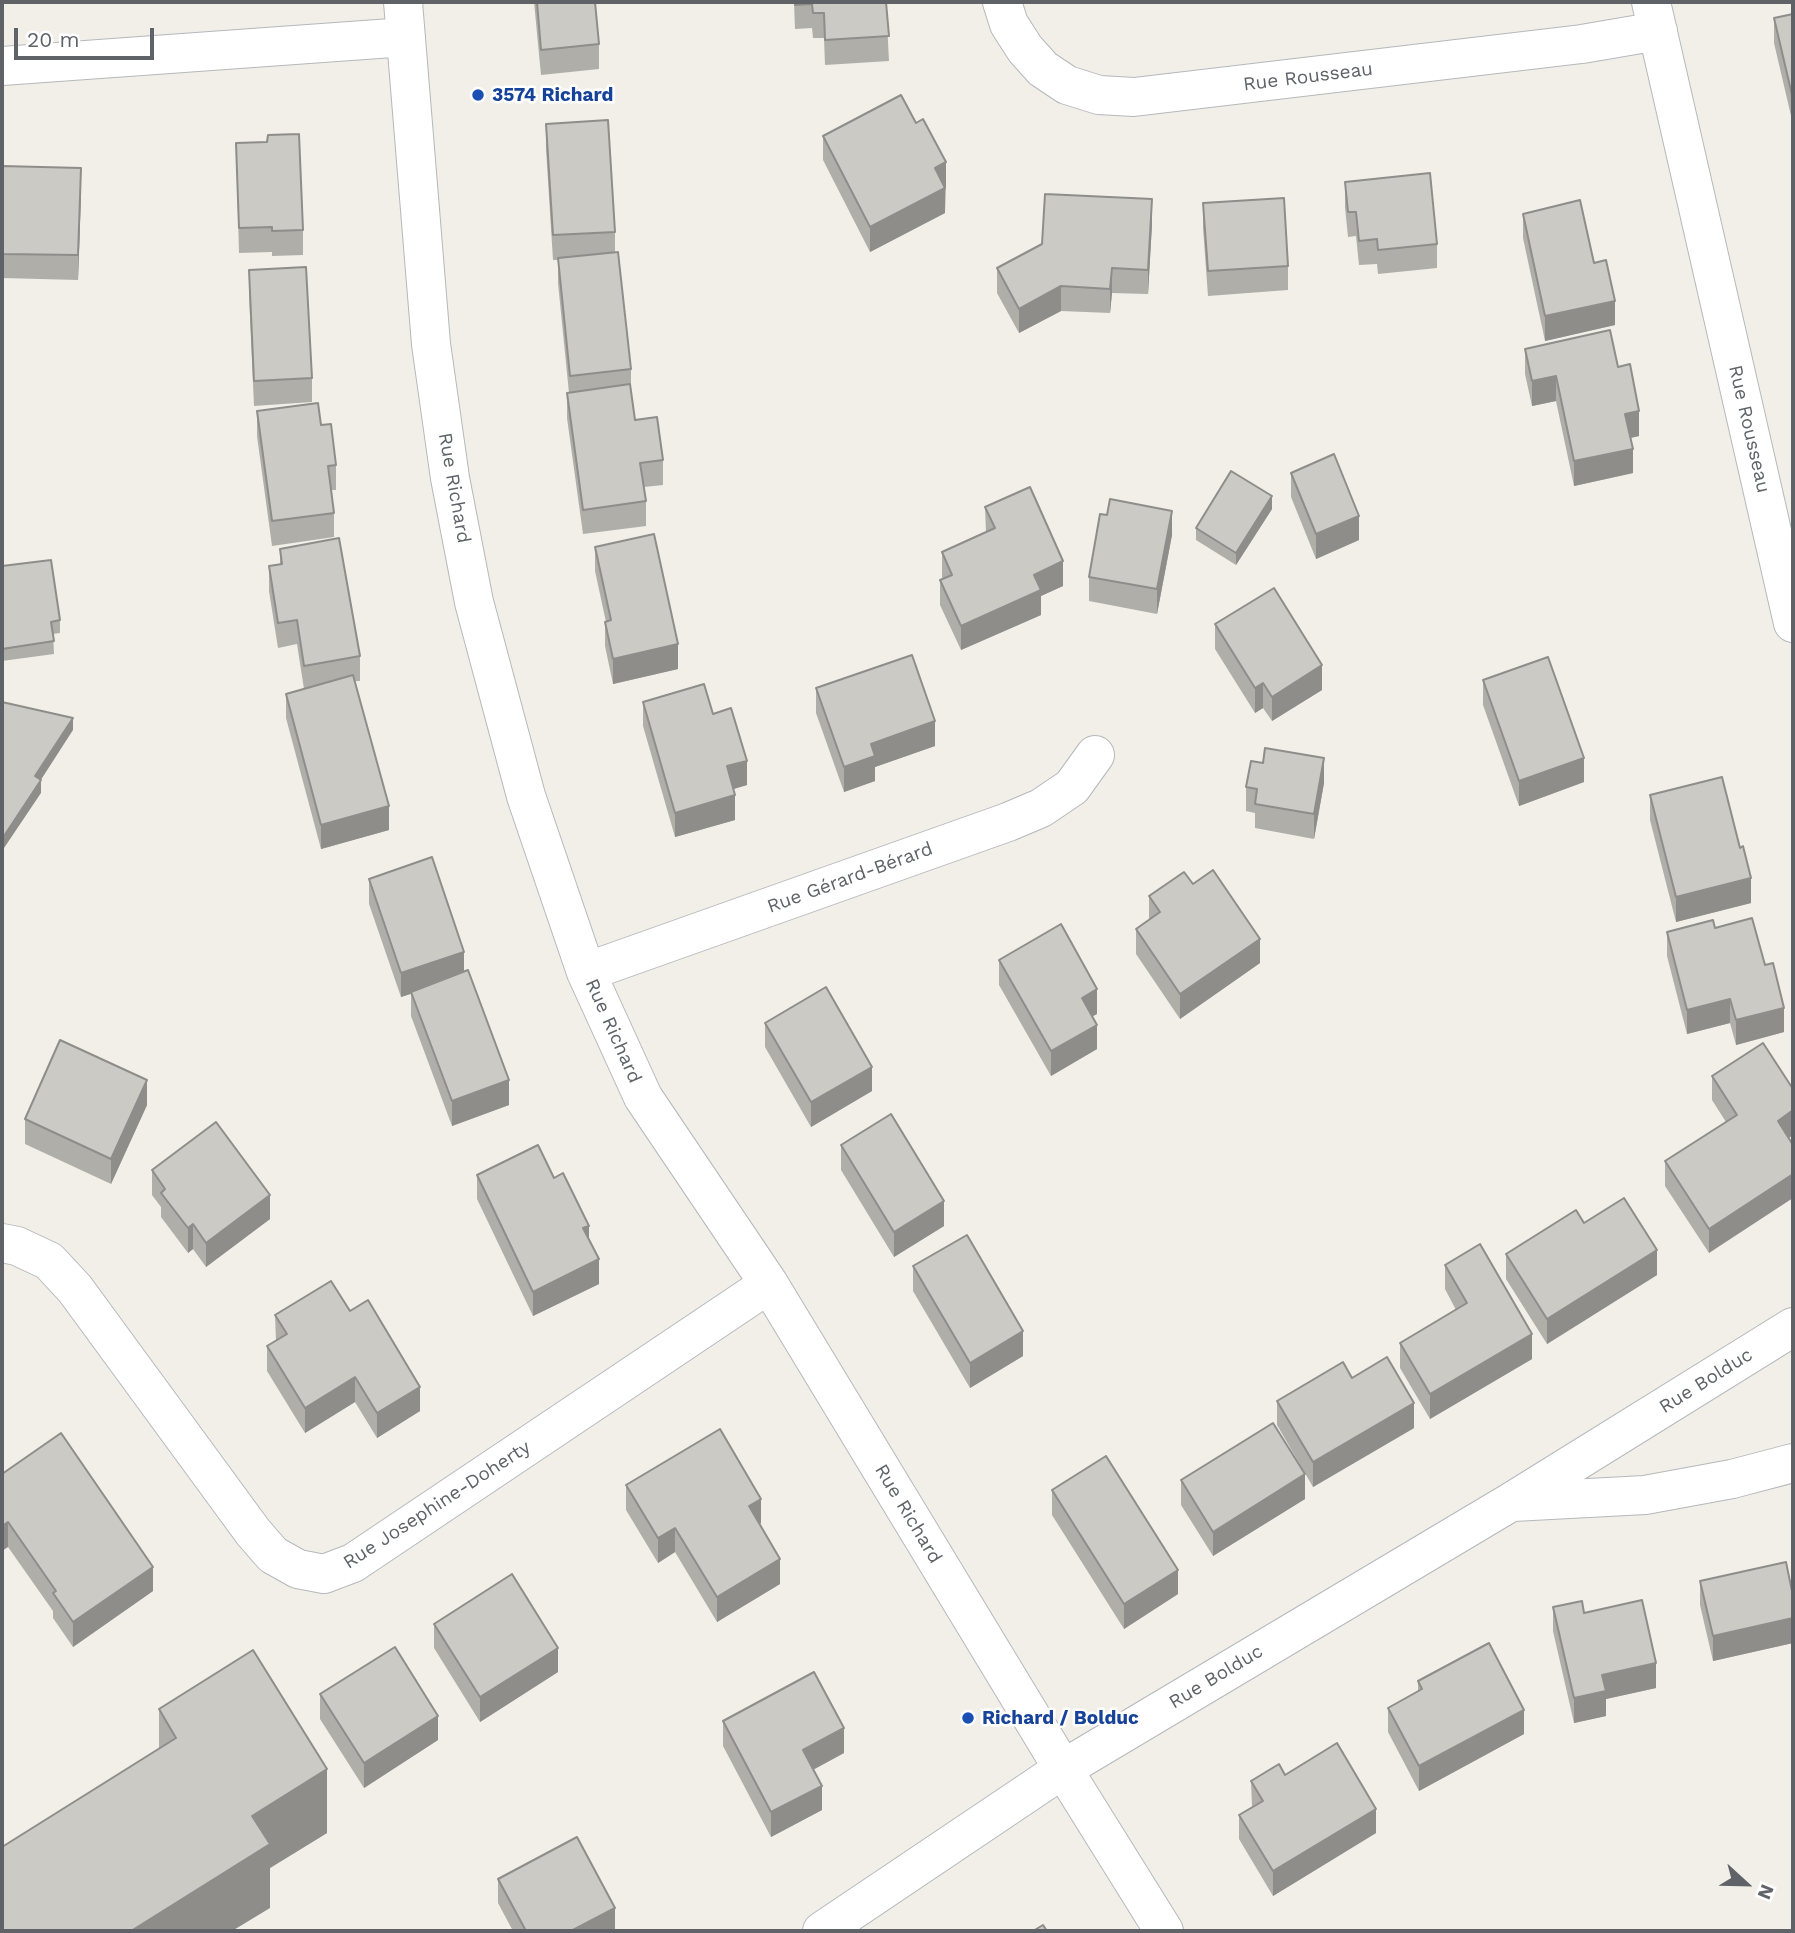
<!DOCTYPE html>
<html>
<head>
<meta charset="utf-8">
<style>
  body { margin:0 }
  #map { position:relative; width:1795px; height:1933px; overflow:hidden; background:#f1efe8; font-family:"Work Sans",sans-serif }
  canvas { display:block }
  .frame { position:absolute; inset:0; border:4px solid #5f6368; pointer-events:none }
  .north { position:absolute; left:1711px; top:1849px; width:70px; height:70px; -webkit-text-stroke:5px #fff; paint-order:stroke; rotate:112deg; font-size:19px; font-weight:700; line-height:28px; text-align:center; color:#5f6368 }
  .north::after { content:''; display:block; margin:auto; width:24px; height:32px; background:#5f6368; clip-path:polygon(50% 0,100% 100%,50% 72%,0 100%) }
  .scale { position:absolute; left:14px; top:28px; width:140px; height:32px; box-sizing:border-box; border:4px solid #5f6368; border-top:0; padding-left:9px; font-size:21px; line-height:24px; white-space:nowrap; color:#5f6368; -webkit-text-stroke:5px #fff; paint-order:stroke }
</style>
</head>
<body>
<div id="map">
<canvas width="1795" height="1933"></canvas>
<div class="frame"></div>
<div class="north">N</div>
<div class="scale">20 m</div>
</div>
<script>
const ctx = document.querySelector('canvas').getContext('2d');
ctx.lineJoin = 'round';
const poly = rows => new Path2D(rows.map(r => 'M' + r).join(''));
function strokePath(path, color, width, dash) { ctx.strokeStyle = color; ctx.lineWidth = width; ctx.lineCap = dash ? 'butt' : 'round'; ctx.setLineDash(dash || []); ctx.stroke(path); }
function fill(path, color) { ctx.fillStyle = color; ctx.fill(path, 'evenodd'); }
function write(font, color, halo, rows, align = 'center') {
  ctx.font = font + ' "Work Sans",sans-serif'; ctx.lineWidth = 5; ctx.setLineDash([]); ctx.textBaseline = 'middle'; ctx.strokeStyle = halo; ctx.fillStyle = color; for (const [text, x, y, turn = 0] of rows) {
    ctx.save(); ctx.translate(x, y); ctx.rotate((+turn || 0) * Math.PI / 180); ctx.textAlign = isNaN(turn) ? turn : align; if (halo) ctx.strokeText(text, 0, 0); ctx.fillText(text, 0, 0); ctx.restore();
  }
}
const minor = poly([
  [403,2,431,344,450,478,474,602,526,796,586,972,643,1097,769,1284,1063,1769,1164,1931],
  [1002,2,1009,24,1025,49,1043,69,1067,85,1099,95,1134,97,1582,44,1658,31],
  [1651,2,1793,623],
  [2,66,406,37],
  [586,972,1008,822,1041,808,1072,787,1095,755],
  [2,1243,17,1246,49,1261,75,1289,253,1532,273,1555,298,1569,324,1574,353,1563,769,1284],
  [1513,1502,1645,1495,1732,1479,1793,1463],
  [822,1931,1063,1769,1511,1502,1793,1327]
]);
strokePath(minor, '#b5b8bc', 40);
strokePath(minor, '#fff', 38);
fill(poly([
  [534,2,595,2,599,44,599,69,541,75],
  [794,2,886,2,889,61,825,65,824,38,813,38,812,28,795,29],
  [1793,14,1792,120,1774,43,1774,18],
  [546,124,615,232,615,252,631,369,631,392,635,420,663,460,663,485,644,487,646,501,646,526,583,534,567,418,567,393,569,393,558,283,558,260,553,260,546,149],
  [823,136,946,187,945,213,870,252,823,160],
  [236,143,303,230,303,255,272,256,272,252,239,253],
  [2,166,81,192,78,280,2,278],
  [1345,182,1437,244,1437,268,1378,274,1377,264,1359,265,1356,236,1348,237,1345,207],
  [1203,203,1288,266,1288,290,1208,296,1203,228],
  [1523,214,1594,263,1615,325,1545,341,1523,238],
  [1152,224,1148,294,1112,293,1110,313,1061,311,1019,333,997,293,997,268],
  [249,270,312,378,312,402,254,406,249,294],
  [1525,349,1618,367,1639,436,1631,438,1633,473,1574,486,1556,401,1532,406,1525,374],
  [257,411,321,425,336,465,336,490,331,490,334,513,334,537,272,546,257,436],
  [1291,473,1359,540,1316,559,1291,497],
  [985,507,1063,586,1041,596,1041,615,961,650,940,605,940,580,943,579,942,577,942,552,986,532],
  [1272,509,1236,565,1196,540,1196,528],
  [1172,535,1157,614,1089,601,1089,577],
  [595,547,678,669,613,684,605,646,605,622,606,622,595,571],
  [280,549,360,656,360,681,355,681,389,830,321,849,286,718,286,694,304,689,297,644,278,648,269,591,269,566,280,565],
  [2,566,60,620,60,633,53,634,54,654,2,661],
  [1215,624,1322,690,1272,721,1263,708,1255,713,1215,649],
  [1483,680,1584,782,1519,806,1483,705],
  [816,688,935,746,875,767,875,781,844,792,816,713],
  [643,702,713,714,747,785,733,789,735,820,675,837,643,726],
  [1324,783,1314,839,1255,828,1255,813,1246,811,1246,787],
  [1650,795,1751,903,1676,922,1650,820],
  [369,879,464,972,509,1105,452,1126,411,1016,411,994,401,997,369,904],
  [1193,884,1260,963,1180,1019,1136,954,1136,929,1149,920,1149,896],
  [1715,928,1765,965,1784,1032,1736,1045,1730,1023,1687,1034,1667,956,1667,932],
  [999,960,1097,1014,1092,1016,1097,1049,1051,1076,999,985],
  [765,1023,872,1091,811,1127,765,1047],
  [1712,1076,1793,1135,1789,1138,1709,1253,1665,1186,1665,1161,1726,1122,1712,1100],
  [147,1105,111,1184,25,1144,25,1119],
  [841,1145,944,1226,894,1257,841,1170],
  [152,1170,270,1219,206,1267,193,1249,188,1253,161,1217,161,1207,152,1195],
  [477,1175,554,1178,589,1240,599,1284,533,1316,477,1199],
  [1584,1223,1657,1275,1547,1344,1506,1279,1506,1254],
  [1445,1265,1532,1359,1430,1419,1400,1368,1400,1343,1456,1310,1445,1289],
  [913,1266,1023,1356,970,1388,913,1291],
  [350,1311,420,1411,377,1438,355,1402,305,1433,267,1371,267,1346,276,1341,275,1315],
  [1352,1378,1414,1428,1313,1487,1277,1425,1277,1401],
  [2,1474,153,1591,73,1647,53,1618,53,1611,8,1547],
  [1181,1480,1305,1499,1213,1556,1181,1505],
  [626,1485,761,1523,759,1524,780,1584,717,1622,675,1552,658,1563,626,1510],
  [1052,1490,1178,1594,1124,1629,1052,1515],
  [1700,1581,1793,1596,1793,1643,1713,1661,1700,1605],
  [1553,1607,1584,1613,1656,1688,1606,1699,1606,1716,1574,1723,1553,1631],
  [434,1624,558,1672,480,1722,434,1648],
  [1418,1681,1524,1734,1419,1791,1388,1732,1388,1708,1418,1691],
  [320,1694,438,1740,364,1788,320,1719],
  [159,1709,327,1833,270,1868,270,1908,159,1749],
  [723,1721,844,1753,813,1770,822,1810,771,1837,723,1746],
  [1285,1775,1376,1833,1273,1896,1239,1839,1239,1815,1252,1807,1251,1781],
  [498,1879,615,1931,513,1931,498,1903]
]), '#afaea9');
fill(poly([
  [1792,95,1793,95,1793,119,1792,120],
  [946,162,946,187,935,192,935,168],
  [81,168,81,192,78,280,78,255],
  [945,188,945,213,870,252,870,227],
  [1152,199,1152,224,1148,294,1148,270],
  [1112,268,1112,293,1110,313,1110,289],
  [1061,286,1061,311,1019,333,1019,309],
  [1615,301,1615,325,1545,341,1545,316],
  [1556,376,1556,401,1532,406,1532,381],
  [1639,411,1639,436,1625,439,1625,414],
  [1633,449,1633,473,1574,486,1574,461],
  [1272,496,1272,509,1236,565,1236,553],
  [1172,511,1172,535,1157,614,1157,589],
  [1359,516,1359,540,1316,559,1316,534],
  [1063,561,1063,586,1041,596,1041,615,961,650,961,626,1034,575],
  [678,644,678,669,613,684,613,659],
  [1322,665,1322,690,1272,721,1272,697],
  [1263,683,1263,708,1255,713,1255,688],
  [73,718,73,730,35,789,35,776],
  [935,721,935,746,875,767,875,781,844,792,844,767,871,744],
  [1324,758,1324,783,1314,839,1314,814],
  [1584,758,1584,782,1519,806,1519,781],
  [747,761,747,785,727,791,727,766],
  [41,780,41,793,2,851,2,839],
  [735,795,735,820,675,837,675,813],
  [389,806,389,830,321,849,321,825],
  [1751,878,1751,903,1676,922,1676,897],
  [1260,939,1260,963,1180,1019,1180,994],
  [464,952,464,976,401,997,401,973],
  [1097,989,1097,1014,1082,1022,1082,998],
  [1730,999,1730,1023,1687,1034,1687,1010],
  [1784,1008,1784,1032,1736,1045,1736,1020],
  [1097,1025,1097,1049,1051,1076,1051,1051],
  [872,1067,872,1091,811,1127,811,1102],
  [147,1080,147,1105,111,1184,111,1159],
  [509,1080,509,1105,452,1126,452,1101],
  [1793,1110,1793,1135,1778,1145,1778,1121],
  [1793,1174,1793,1198,1709,1253,1709,1229],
  [270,1195,270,1219,206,1267,206,1243],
  [944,1201,944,1226,894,1257,894,1232],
  [193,1224,193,1249,188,1253,188,1228],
  [589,1226,589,1250,583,1228],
  [1657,1250,1657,1275,1547,1344,1547,1319],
  [599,1259,599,1284,533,1316,533,1292],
  [1023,1331,1023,1356,970,1388,970,1363],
  [1532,1334,1532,1359,1430,1419,1430,1394],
  [355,1377,355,1402,305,1433,305,1408],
  [420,1387,420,1411,377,1438,377,1413],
  [1414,1403,1414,1428,1313,1487,1313,1462],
  [1305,1474,1305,1499,1213,1556,1213,1532],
  [761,1499,761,1523,749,1530,749,1506],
  [8,1522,8,1547,2,1551,2,1526],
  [675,1528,675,1552,658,1563,658,1538],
  [780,1559,780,1584,717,1622,717,1597],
  [153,1567,153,1591,73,1647,73,1622],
  [1178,1570,1178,1594,1124,1629,1124,1604],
  [1793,1618,1793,1643,1713,1661,1713,1636],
  [558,1648,558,1672,480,1722,480,1697],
  [1656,1663,1656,1688,1606,1699,1606,1716,1574,1723,1574,1698,1602,1675],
  [1524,1710,1524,1734,1419,1791,1419,1766],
  [438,1716,438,1740,364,1788,364,1763],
  [844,1728,844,1753,803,1775,803,1750],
  [327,1769,327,1833,270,1868,270,1908,232,1931,131,1931,252,1816],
  [822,1786,822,1810,771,1837,771,1812],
  [1376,1809,1376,1833,1273,1896,1273,1871],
  [615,1908,615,1931,571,1931]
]), '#8f8d8a');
const building = poly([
  [537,2,595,2,599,44,541,50,537,2],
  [795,2,886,2,889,36,825,40,824,13,813,13,812,4,795,5,795,2],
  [1793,14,1793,95,1792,95,1774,18,1793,14],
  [901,95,916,123,923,119,946,162,935,168,945,188,870,227,823,136,901,95],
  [608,120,615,232,553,235,546,124,608,120],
  [299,134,303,230,272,231,272,227,239,228,236,143,267,142,268,135,299,134],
  [2,166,81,168,78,255,2,254,2,166],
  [1430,173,1437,244,1378,250,1377,239,1359,241,1356,212,1348,212,1345,182,1430,173],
  [1045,194,1152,199,1148,270,1112,268,1110,289,1061,286,1019,309,997,268,1042,244,1045,194],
  [1284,198,1288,266,1208,271,1203,203,1284,198],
  [1580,200,1594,263,1606,260,1615,301,1545,316,1523,214,1580,200],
  [618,252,631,369,570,376,558,258,618,252],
  [306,267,312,378,254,381,249,270,306,267],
  [1610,330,1618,367,1630,364,1639,411,1625,414,1633,449,1574,461,1556,376,1532,381,1525,349,1610,330],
  [630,384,635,420,657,417,663,460,640,463,646,501,583,510,567,393,630,384],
  [318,403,321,425,331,424,336,465,328,466,334,513,272,521,257,411,318,403],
  [1334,454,1359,516,1316,534,1291,473,1334,454],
  [1231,471,1272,496,1236,553,1196,528,1231,471],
  [1030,487,1063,561,1034,575,1041,590,961,626,940,580,952,575,942,552,995,528,985,507,1030,487],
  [1110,499,1172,511,1157,589,1089,577,1100,514,1107,515,1110,499],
  [654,534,678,644,613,659,605,622,611,620,595,547,654,534],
  [339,538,360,656,304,666,297,620,278,623,269,566,282,564,280,549,339,538],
  [51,560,60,620,51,622,54,641,2,649,2,566,51,560],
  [1274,588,1322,665,1272,697,1263,683,1255,688,1215,624,1274,588],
  [912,655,935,721,871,744,875,756,844,767,816,688,912,655],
  [1548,657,1584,758,1519,781,1483,680,1548,657],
  [353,675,389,806,321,825,286,694,353,675],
  [704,684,713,714,731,708,747,761,727,766,735,795,675,813,643,702,704,684],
  [2,702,73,718,35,776,41,780,2,839,2,702],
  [1265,748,1324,758,1314,814,1255,804,1257,789,1246,787,1251,761,1263,763,1265,748],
  [1722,777,1740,848,1743,846,1751,878,1676,897,1650,795,1722,777],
  [432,857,464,952,401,973,369,879,432,857],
  [1213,870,1260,939,1180,994,1136,929,1160,912,1149,896,1184,872,1193,884,1213,870],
  [1752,918,1765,965,1773,963,1784,1008,1736,1020,1730,999,1687,1010,1667,932,1713,920,1715,928,1752,918],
  [1061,924,1097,989,1082,998,1097,1025,1051,1051,999,960,1061,924],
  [468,970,509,1080,452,1101,411,992,468,970],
  [826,987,872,1067,811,1102,765,1023,826,987],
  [60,1040,147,1080,111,1159,25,1119,60,1040],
  [1763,1043,1793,1089,1793,1110,1778,1121,1793,1145,1793,1174,1709,1229,1665,1161,1737,1115,1712,1076,1763,1043],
  [891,1114,944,1201,894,1232,841,1145,891,1114],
  [216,1122,270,1195,206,1243,193,1224,188,1228,161,1193,165,1189,152,1170,216,1122],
  [538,1145,554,1178,563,1173,589,1226,583,1228,599,1259,533,1292,477,1175,538,1145],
  [1624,1198,1657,1250,1547,1319,1506,1254,1576,1210,1584,1223,1624,1198],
  [967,1235,1023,1331,970,1363,913,1266,967,1235],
  [1480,1244,1532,1334,1430,1394,1400,1343,1467,1303,1445,1265,1480,1244],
  [331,1281,350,1311,368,1300,420,1387,377,1413,355,1377,305,1408,267,1346,287,1334,275,1315,331,1281],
  [1387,1357,1414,1403,1313,1462,1277,1401,1343,1362,1352,1378,1387,1357],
  [1273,1423,1305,1474,1213,1532,1181,1480,1273,1423],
  [720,1429,761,1499,749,1506,780,1559,717,1597,675,1528,658,1538,626,1485,720,1429],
  [61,1433,153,1567,73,1622,53,1593,56,1591,8,1522,2,1526,2,1474,61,1433],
  [1106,1456,1178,1570,1124,1604,1052,1490,1106,1456],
  [1786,1562,1793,1596,1793,1618,1713,1636,1700,1581,1786,1562],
  [512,1574,558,1648,480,1697,434,1624,512,1574],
  [1642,1600,1656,1663,1602,1675,1606,1691,1574,1698,1553,1607,1582,1601,1584,1613,1642,1600],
  [1489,1643,1524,1710,1419,1766,1388,1708,1422,1689,1418,1681,1489,1643],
  [395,1647,438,1716,364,1763,320,1694,395,1647],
  [253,1650,327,1769,252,1816,270,1844,131,1931,2,1931,2,1847,176,1738,159,1709,253,1650],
  [814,1672,844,1728,803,1750,822,1786,771,1812,723,1721,814,1672],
  [1337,1743,1376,1809,1273,1871,1239,1815,1263,1801,1251,1781,1279,1764,1285,1775,1337,1743],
  [577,1837,615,1908,571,1931,526,1931,498,1879,577,1837],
  [1043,1925,1047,1931,1033,1931,1043,1925]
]);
fill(building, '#cccac5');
strokePath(building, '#8f8d8a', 2);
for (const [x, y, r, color] of [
  [478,95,7,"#1a4fb4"],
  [968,1718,7,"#1a4fb4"]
]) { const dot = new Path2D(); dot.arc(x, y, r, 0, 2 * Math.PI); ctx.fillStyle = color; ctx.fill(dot); strokePath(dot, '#fff', 2.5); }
write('19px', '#5f6368', '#fff', [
  ["Rue Rousseau",1308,77,-7],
  ["Rue Rousseau",1749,429,77],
  ["Rue Richard",454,488,80],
  ["Rue Gérard-Bérard",850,878,-20],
  ["Rue Richard",613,1031,66],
  ["Rue Bolduc",1706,1381,-32],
  ["Rue Josephine-Doherty",437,1505,-33],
  ["Rue Richard",908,1514,59],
  ["Rue Bolduc",1216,1677,-31]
]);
write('bold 19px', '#164399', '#fff', [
  ["3574 Richard",492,95],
  ["Richard / Bolduc",982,1718]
], 'left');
</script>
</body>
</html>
